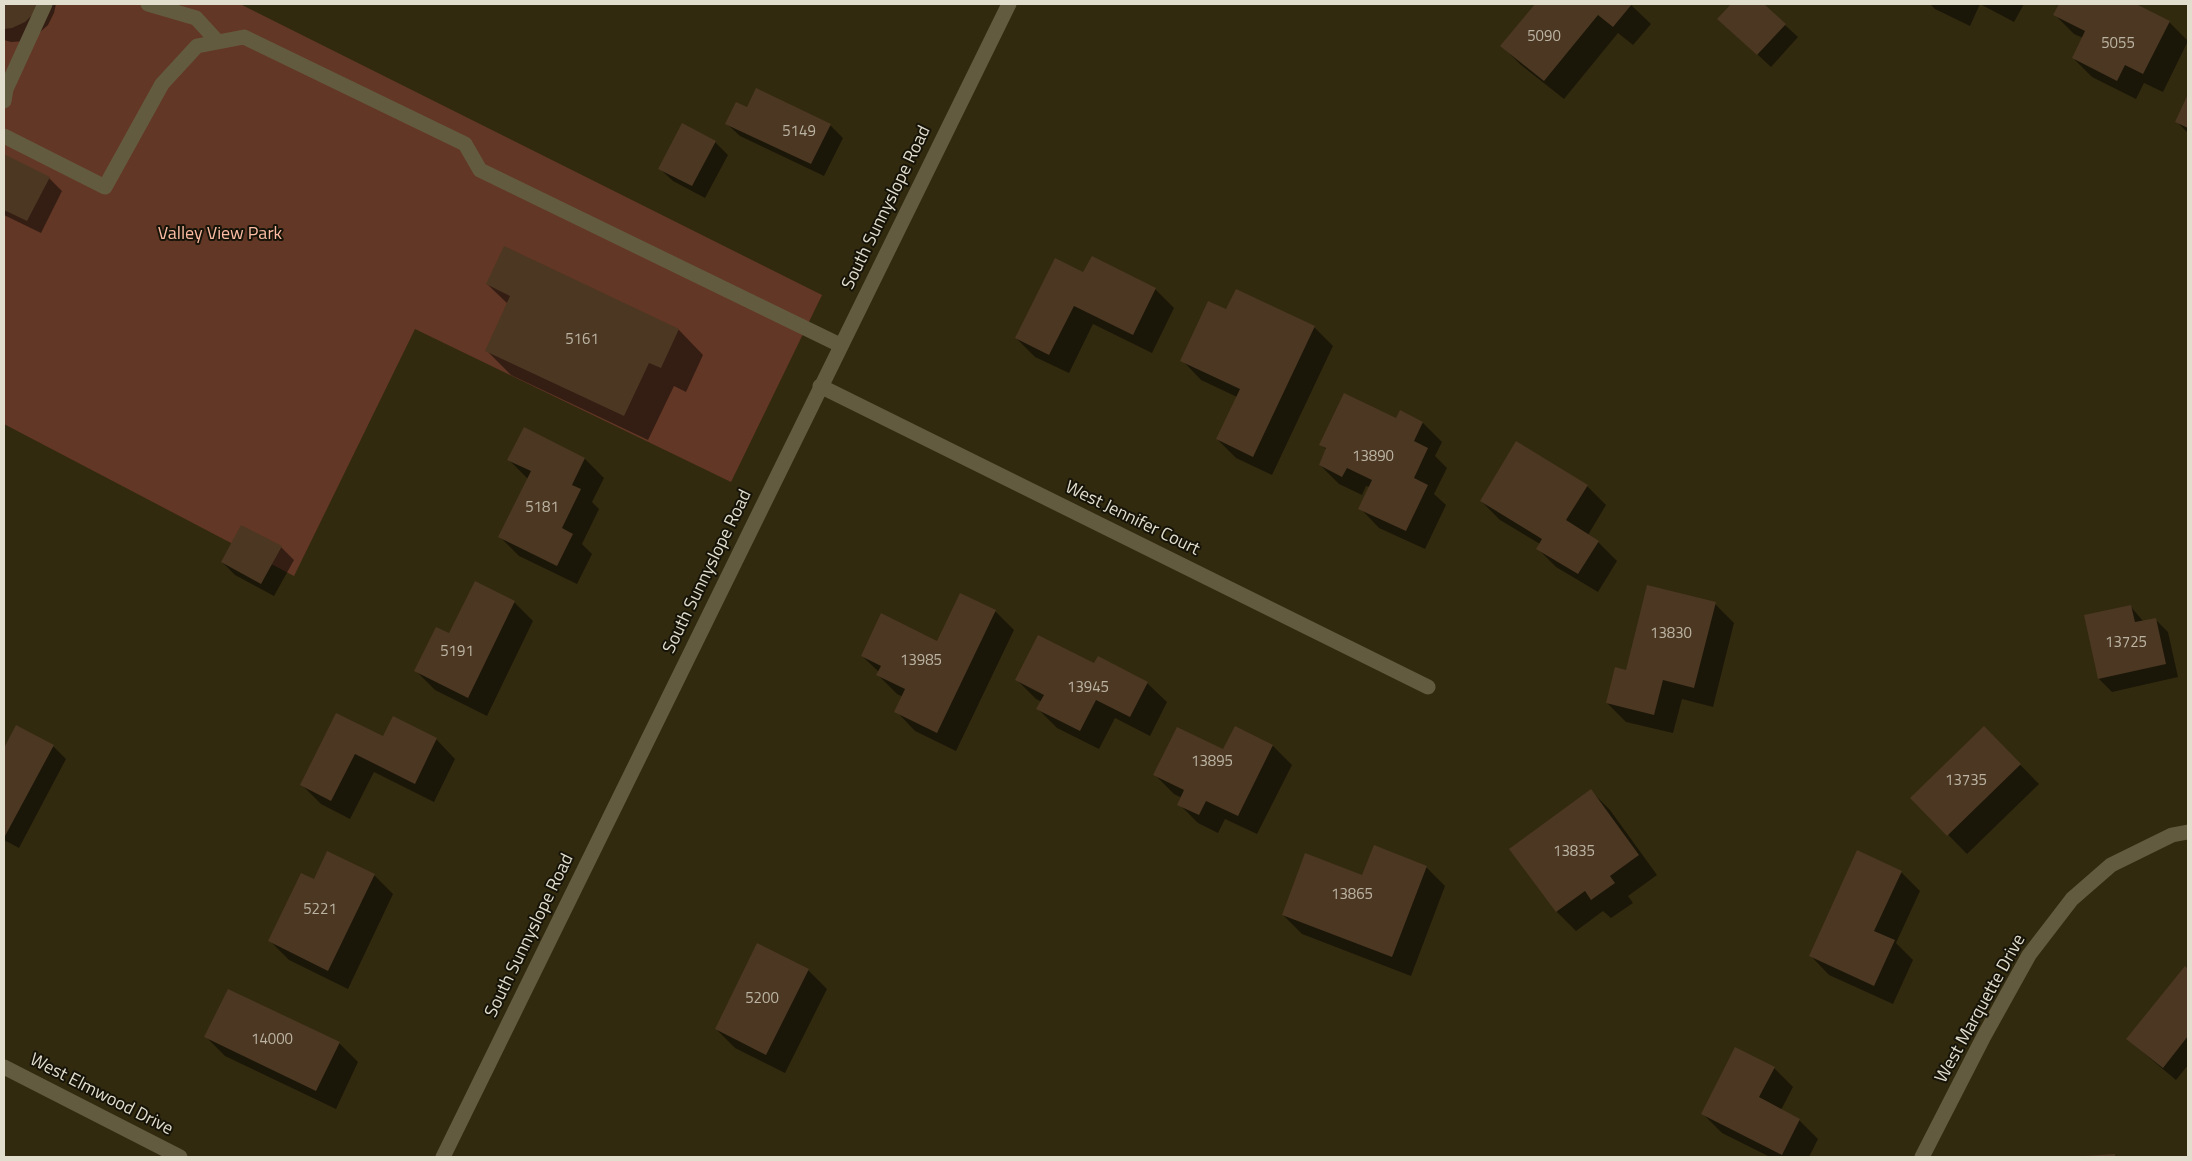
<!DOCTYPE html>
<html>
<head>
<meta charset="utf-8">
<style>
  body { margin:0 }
  #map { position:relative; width:2192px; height:1161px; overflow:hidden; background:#322a0f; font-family:"Titillium Web",sans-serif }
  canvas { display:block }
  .frame { position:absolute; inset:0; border:5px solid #e2dece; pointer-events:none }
</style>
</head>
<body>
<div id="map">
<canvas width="2192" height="1161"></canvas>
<div class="frame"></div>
</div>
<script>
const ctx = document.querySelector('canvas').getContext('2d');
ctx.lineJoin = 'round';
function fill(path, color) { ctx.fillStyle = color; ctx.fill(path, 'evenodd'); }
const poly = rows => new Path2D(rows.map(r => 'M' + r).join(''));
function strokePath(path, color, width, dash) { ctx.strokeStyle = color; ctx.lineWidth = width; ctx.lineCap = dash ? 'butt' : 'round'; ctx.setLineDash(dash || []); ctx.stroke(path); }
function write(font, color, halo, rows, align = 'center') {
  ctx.font = font + ' "Titillium Web",sans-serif'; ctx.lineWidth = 4; ctx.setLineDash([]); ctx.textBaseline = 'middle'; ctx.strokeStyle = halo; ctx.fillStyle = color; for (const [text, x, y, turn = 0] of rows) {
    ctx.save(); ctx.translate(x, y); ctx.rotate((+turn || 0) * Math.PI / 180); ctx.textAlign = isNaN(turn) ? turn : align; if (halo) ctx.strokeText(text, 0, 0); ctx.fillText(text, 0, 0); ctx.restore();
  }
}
fill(poly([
  [4,4,240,4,822,295,731,482,415,329,294,576,4,424]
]), '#633725');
fill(poly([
  [4,4,56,4,54,13,48,25,38,34,26,41,11,42,4,40],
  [1537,4,1630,4,1651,24,1633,45,1618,33,1564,99,1521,65,1502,46],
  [1732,4,1762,4,1798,37,1771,67,1719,19],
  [1930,4,2024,4,2014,22,1980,4,1970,26,1935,9],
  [2060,4,2133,4,2169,22,2188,41,2163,92,2144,83,2136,99,2092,77,2073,58,2083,38,2074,34,2055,15],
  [2188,97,2188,133,2177,122],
  [747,109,830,125,843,138,824,176,740,136,727,124],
  [715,142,728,155,705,198,673,181,660,169],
  [4,155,49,178,62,191,41,233,4,215],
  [505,248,679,330,703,355,686,392,674,386,648,440,511,375,486,350,508,304,487,284],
  [1084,274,1155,289,1174,308,1152,353,1093,324,1069,373,1035,357,1016,338],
  [1227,311,1314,327,1333,346,1272,475,1236,458,1217,439,1237,397,1201,380,1182,360],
  [1400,412,1423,423,1442,442,1435,456,1447,468,1434,494,1446,505,1425,549,1379,528,1360,508,1370,487,1366,486,1362,495,1339,484,1320,465,1327,450,1321,445,1397,419],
  [524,429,585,459,604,478,592,502,599,509,582,544,592,554,577,584,519,556,500,537,528,479,509,460],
  [1587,486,1606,505,1588,535,1598,542,1617,561,1598,592,1556,567,1537,548,1540,544,1500,520,1481,501],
  [281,547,294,560,274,596,235,575,222,562],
  [514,602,533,621,487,716,435,690,416,671,450,635],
  [1715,604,1734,623,1713,707,1682,699,1673,733,1626,722,1607,703,1627,671],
  [2130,606,2144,622,2155,619,2168,632,2178,677,2112,692,2099,679,2085,616],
  [995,611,1014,630,956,751,915,731,896,711,903,697,897,694,878,675,879,672,862,656,938,642],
  [1095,665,1147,683,1167,702,1150,736,1115,718,1099,749,1057,728,1038,709,1042,702,1036,699,1017,680],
  [337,715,383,738,394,718,436,739,455,759,434,802,374,772,350,819,321,804,302,785],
  [17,726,53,746,66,759,19,848,4,840,4,751],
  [1235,727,1273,746,1292,765,1257,834,1225,819,1218,833,1198,823,1179,804,1182,798,1174,794,1155,775,1224,751],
  [1984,728,2039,784,1967,854,1912,798],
  [1591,791,1610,810,1657,875,1628,896,1633,903,1611,918,1603,911,1576,931,1557,912],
  [1426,867,1445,886,1411,976,1302,934,1283,915,1363,877],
  [1901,872,1920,891,1896,943,1913,960,1893,1004,1829,975,1810,955],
  [374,875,393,894,348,989,289,960,270,941,314,881],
  [2185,967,2188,970,2188,1065,2176,1080,2127,1039],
  [808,970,827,989,785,1073,735,1048,716,1029],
  [206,1037,339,1043,358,1062,336,1109,225,1056],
  [1774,1068,1793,1087,1781,1110,1799,1120,1818,1139,1809,1157,1770,1157,1722,1133,1703,1114]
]), '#0007');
fill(poly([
  [4,4,40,4,35,12,25,22,12,28,4,29],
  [1535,4,1632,4,1613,27,1598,15,1544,81,1500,46],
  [1731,4,1764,4,1786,24,1757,55,1717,19],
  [2059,4,2136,4,2170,21,2143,74,2125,65,2117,81,2072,58,2085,31,2053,15],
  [756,88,831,124,811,164,725,124,736,102,747,107],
  [2188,94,2188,128,2175,122],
  [682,123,716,141,692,186,658,169],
  [4,154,50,177,27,221,4,210],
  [504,246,679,329,661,368,649,363,624,416,485,351,510,296,486,284],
  [1092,256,1156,288,1133,335,1074,306,1049,355,1015,338,1055,258,1083,272],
  [1236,289,1315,326,1253,457,1216,439,1240,389,1180,361,1208,301,1226,309],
  [1344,393,1396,418,1400,410,1423,422,1414,441,1428,448,1414,478,1428,485,1406,531,1358,509,1372,480,1347,468,1342,477,1319,465,1326,448,1319,445],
  [524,427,585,458,572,485,581,489,562,528,573,534,557,566,498,537,531,471,507,460],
  [1516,441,1588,485,1566,520,1599,541,1578,574,1536,549,1542,539,1480,501],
  [241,525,282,546,261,584,221,562],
  [475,581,515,601,468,698,414,671,436,627,449,633],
  [1647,585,1716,602,1694,688,1663,680,1654,715,1606,703,1615,667,1626,670],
  [960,593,996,610,937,733,894,712,905,689,876,675,881,666,861,656,881,613,937,641],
  [2131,605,2135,622,2156,618,2166,664,2098,679,2084,615],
  [1038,635,1094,663,1098,656,1148,682,1130,717,1096,700,1080,731,1036,709,1044,695,1015,680],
  [336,713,383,736,393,716,437,738,415,784,355,754,331,801,300,785],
  [16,725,54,745,5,836,4,835,4,748],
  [1235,726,1273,745,1238,816,1206,801,1199,815,1177,805,1184,790,1153,775,1177,727,1223,749],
  [1984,726,2021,764,1947,836,1910,798],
  [1591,789,1639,855,1610,876,1615,883,1591,900,1585,891,1556,912,1509,849],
  [1374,845,1427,866,1392,957,1282,915,1305,853,1362,875],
  [1857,850,1902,871,1874,931,1895,940,1874,986,1809,956],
  [327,851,375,874,328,971,268,941,301,873,314,879],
  [757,943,809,969,766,1055,715,1029],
  [2185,966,2188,969,2188,1036,2163,1068,2126,1039],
  [228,989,340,1042,316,1091,204,1037],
  [1735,1047,1775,1067,1759,1097,1800,1119,1782,1155,1701,1114],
  [2115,1154,2115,1157,2084,1157,2084,1156]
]), '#4b3722');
strokePath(poly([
  [148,4,196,18,218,42],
  [4,101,6,89,45,4],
  [4,136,105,187,162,84,197,46,244,37,465,144,480,170,840,345]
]), '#635b3f', 15);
strokePath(poly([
  [820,386,1428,687],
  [4,1067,180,1157],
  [1922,1157,1984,1036,2029,955,2072,899,2111,865,2172,835,2188,832]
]), '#635b3f', 15);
strokePath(poly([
  [443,1157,1009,4]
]), '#635b3f', 15);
write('15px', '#bcb4a3', null, [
  ["5090",1544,37],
  ["5055",2118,44],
  ["5149",799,132],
  ["5161",582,340],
  ["13890",1373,457],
  ["5181",542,508],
  ["13830",1671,634],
  ["13725",2126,643],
  ["5191",457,652],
  ["13985",921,661],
  ["13945",1088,688],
  ["13895",1212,762],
  ["13735",1966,781],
  ["13835",1574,852],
  ["13865",1352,895],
  ["5221",320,910],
  ["5200",762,999],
  ["14000",272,1040]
]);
write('18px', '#e2dece', '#161308', [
  ["South Sunnyslope Road",887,208,-64],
  ["West Jennifer Court",1132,519,26],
  ["South Sunnyslope Road",708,572,-64],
  ["South Sunnyslope Road",530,936,-64],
  ["West Marquette Drive",1981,1009,-61],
  ["West Elmwood Drive",101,1095,27]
]);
write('18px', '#fbbca3', '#161308', [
  ["Valley View Park",220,235]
]);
</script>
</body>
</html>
